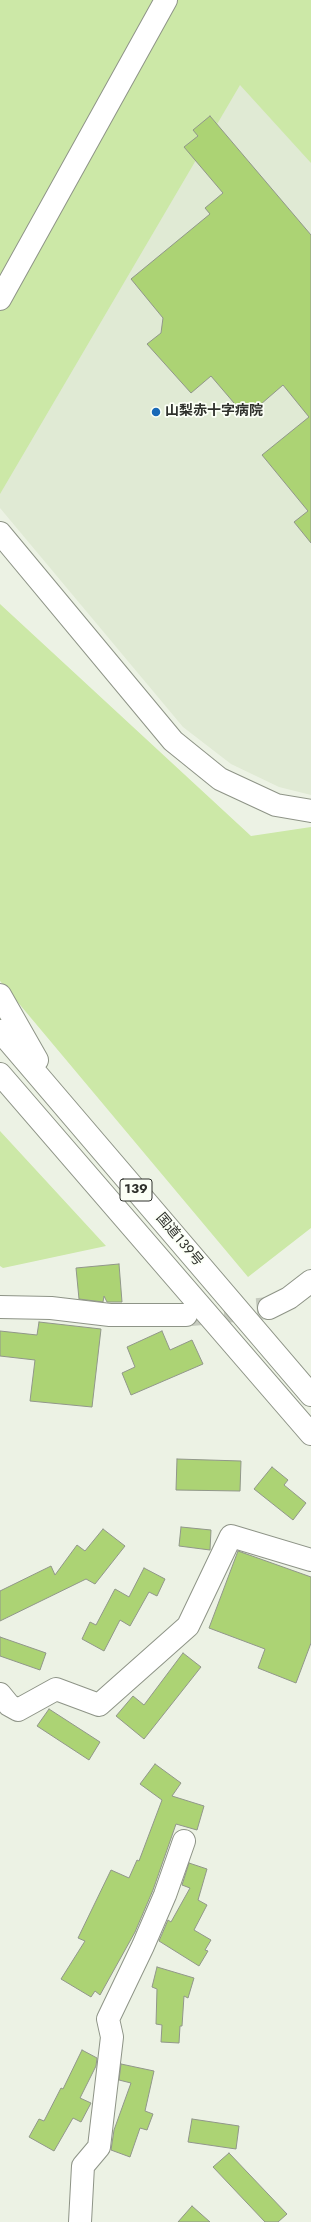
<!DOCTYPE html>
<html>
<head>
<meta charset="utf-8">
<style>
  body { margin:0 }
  canvas { display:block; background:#ecf2e4 }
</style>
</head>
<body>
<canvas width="311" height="2222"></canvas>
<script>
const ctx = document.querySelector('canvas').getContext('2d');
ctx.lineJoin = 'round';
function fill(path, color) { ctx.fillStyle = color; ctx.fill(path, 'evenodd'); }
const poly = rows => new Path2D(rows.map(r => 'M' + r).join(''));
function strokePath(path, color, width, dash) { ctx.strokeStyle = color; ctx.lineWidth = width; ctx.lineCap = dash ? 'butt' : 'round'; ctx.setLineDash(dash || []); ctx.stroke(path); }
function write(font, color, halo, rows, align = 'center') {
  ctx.font = font + ' Jost,"Noto Sans JP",sans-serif'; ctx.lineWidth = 3.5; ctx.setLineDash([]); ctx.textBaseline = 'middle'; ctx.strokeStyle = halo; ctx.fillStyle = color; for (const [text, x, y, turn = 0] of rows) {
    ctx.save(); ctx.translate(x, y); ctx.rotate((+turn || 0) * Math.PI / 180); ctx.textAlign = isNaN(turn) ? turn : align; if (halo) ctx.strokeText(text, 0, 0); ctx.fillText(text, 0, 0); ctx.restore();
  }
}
fill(poly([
  [181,0,311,147,311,795,279,787,231,764,183,727,0,508,0,316]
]), '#e0ead4');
fill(poly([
  [0,0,311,0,311,163,240,85,0,494],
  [0,604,251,836,311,827,311,1228,248,1277,0,981],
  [0,1131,106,1246,3,1268,0,1266]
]), '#cce8a7');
const building = poly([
  [210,116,311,235,311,543,294,522,308,511,262,455,309,417,283,385,246,417,211,376,191,393,147,344,161,333,163,318,131,279,210,214,205,208,223,193,184,147,198,136,193,130,210,116],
  [119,1264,122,1302,107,1302,104,1296,103,1302,79,1299,76,1268,119,1264],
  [39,1322,101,1329,92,1407,30,1401,35,1360,0,1356,0,1331,37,1335,39,1322],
  [162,1331,170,1350,192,1340,203,1364,131,1395,122,1373,135,1367,127,1347,162,1331],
  [177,1459,241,1461,240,1491,176,1490,177,1459],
  [272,1467,288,1480,284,1485,306,1503,293,1520,254,1489,272,1467],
  [181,1527,211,1530,210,1550,179,1546,181,1527],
  [103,1529,125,1546,95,1584,86,1579,0,1621,0,1591,51,1566,55,1575,77,1545,85,1551,103,1529],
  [238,1551,311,1577,311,1643,296,1683,258,1668,265,1649,209,1628,238,1551],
  [144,1568,165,1579,157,1596,149,1592,130,1626,120,1620,104,1651,82,1639,90,1622,96,1625,115,1589,129,1597,144,1568],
  [0,1637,46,1653,40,1670,0,1656,0,1637],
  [183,1653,201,1667,144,1739,116,1716,133,1696,144,1705,183,1653],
  [49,1709,100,1742,89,1760,37,1726,49,1709],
  [155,1764,181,1783,172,1796,204,1806,197,1830,176,1824,153,1890,135,1932,100,1995,95,1991,91,1997,61,1979,85,1941,78,1938,111,1870,129,1878,137,1860,139,1861,162,1800,140,1784,155,1764],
  [189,1863,207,1869,198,1900,207,1905,194,1930,211,1940,205,1950,208,1951,199,1966,159,1941,168,1920,171,1922,190,1888,182,1885,189,1863],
  [157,1967,194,1978,188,1998,184,1996,182,2026,180,2026,179,2043,161,2042,162,2025,156,2024,157,1989,152,1987,157,1967],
  [82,2050,97,2058,96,2066,80,2098,91,2103,81,2122,73,2118,54,2151,29,2137,39,2119,44,2121,61,2088,63,2089,82,2050],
  [121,2064,154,2071,145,2111,153,2114,147,2130,140,2128,130,2157,111,2150,114,2130,131,2083,119,2080,121,2064],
  [192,2119,239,2126,236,2149,188,2142,192,2119],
  [229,2153,287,2214,278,2222,265,2222,213,2167,229,2153],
  [192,2206,210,2222,178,2222,192,2206]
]);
fill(building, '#acd374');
strokePath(building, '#91978a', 1);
strokePath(poly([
  [191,1315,269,1308]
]), '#c6cbbf', 22, [22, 11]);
const minor = poly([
  [0,299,166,0],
  [0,533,173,741,220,779,276,805,311,811],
  [0,1307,51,1308,110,1315,186,1315],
  [269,1308,289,1298,311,1281],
  [0,1694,9,1705,18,1710,56,1689,99,1705,188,1626,231,1536,311,1560],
  [80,2222,83,2166,99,2147,112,2037,108,2019,143,1946,165,1895,184,1841]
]);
const highway = poly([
  [0,995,37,1060],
  [0,1031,311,1395],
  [0,1074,311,1434]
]);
strokePath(minor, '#8e9487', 24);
strokePath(highway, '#8e9487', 24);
strokePath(minor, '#fff', 22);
strokePath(highway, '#fff', 22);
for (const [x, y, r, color] of [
  [156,412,5,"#1969b7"]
]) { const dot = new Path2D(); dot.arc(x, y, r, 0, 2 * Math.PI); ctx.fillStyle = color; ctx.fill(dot); strokePath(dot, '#fbfff6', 1.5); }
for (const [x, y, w] of [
  [136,1190,32]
]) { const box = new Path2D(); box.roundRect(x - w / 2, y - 11, w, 22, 3); ctx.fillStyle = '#fbfff6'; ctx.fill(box); strokePath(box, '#2f312c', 1); }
write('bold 13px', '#2f312c', null, [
  ["139",136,1190]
]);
write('bold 14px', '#2f312c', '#fbfff6', [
  ["山梨赤十字病院",165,412]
], 'left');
write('14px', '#2f312c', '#fbfff6', [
  ["国道139号",179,1240,50]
]);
</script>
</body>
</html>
